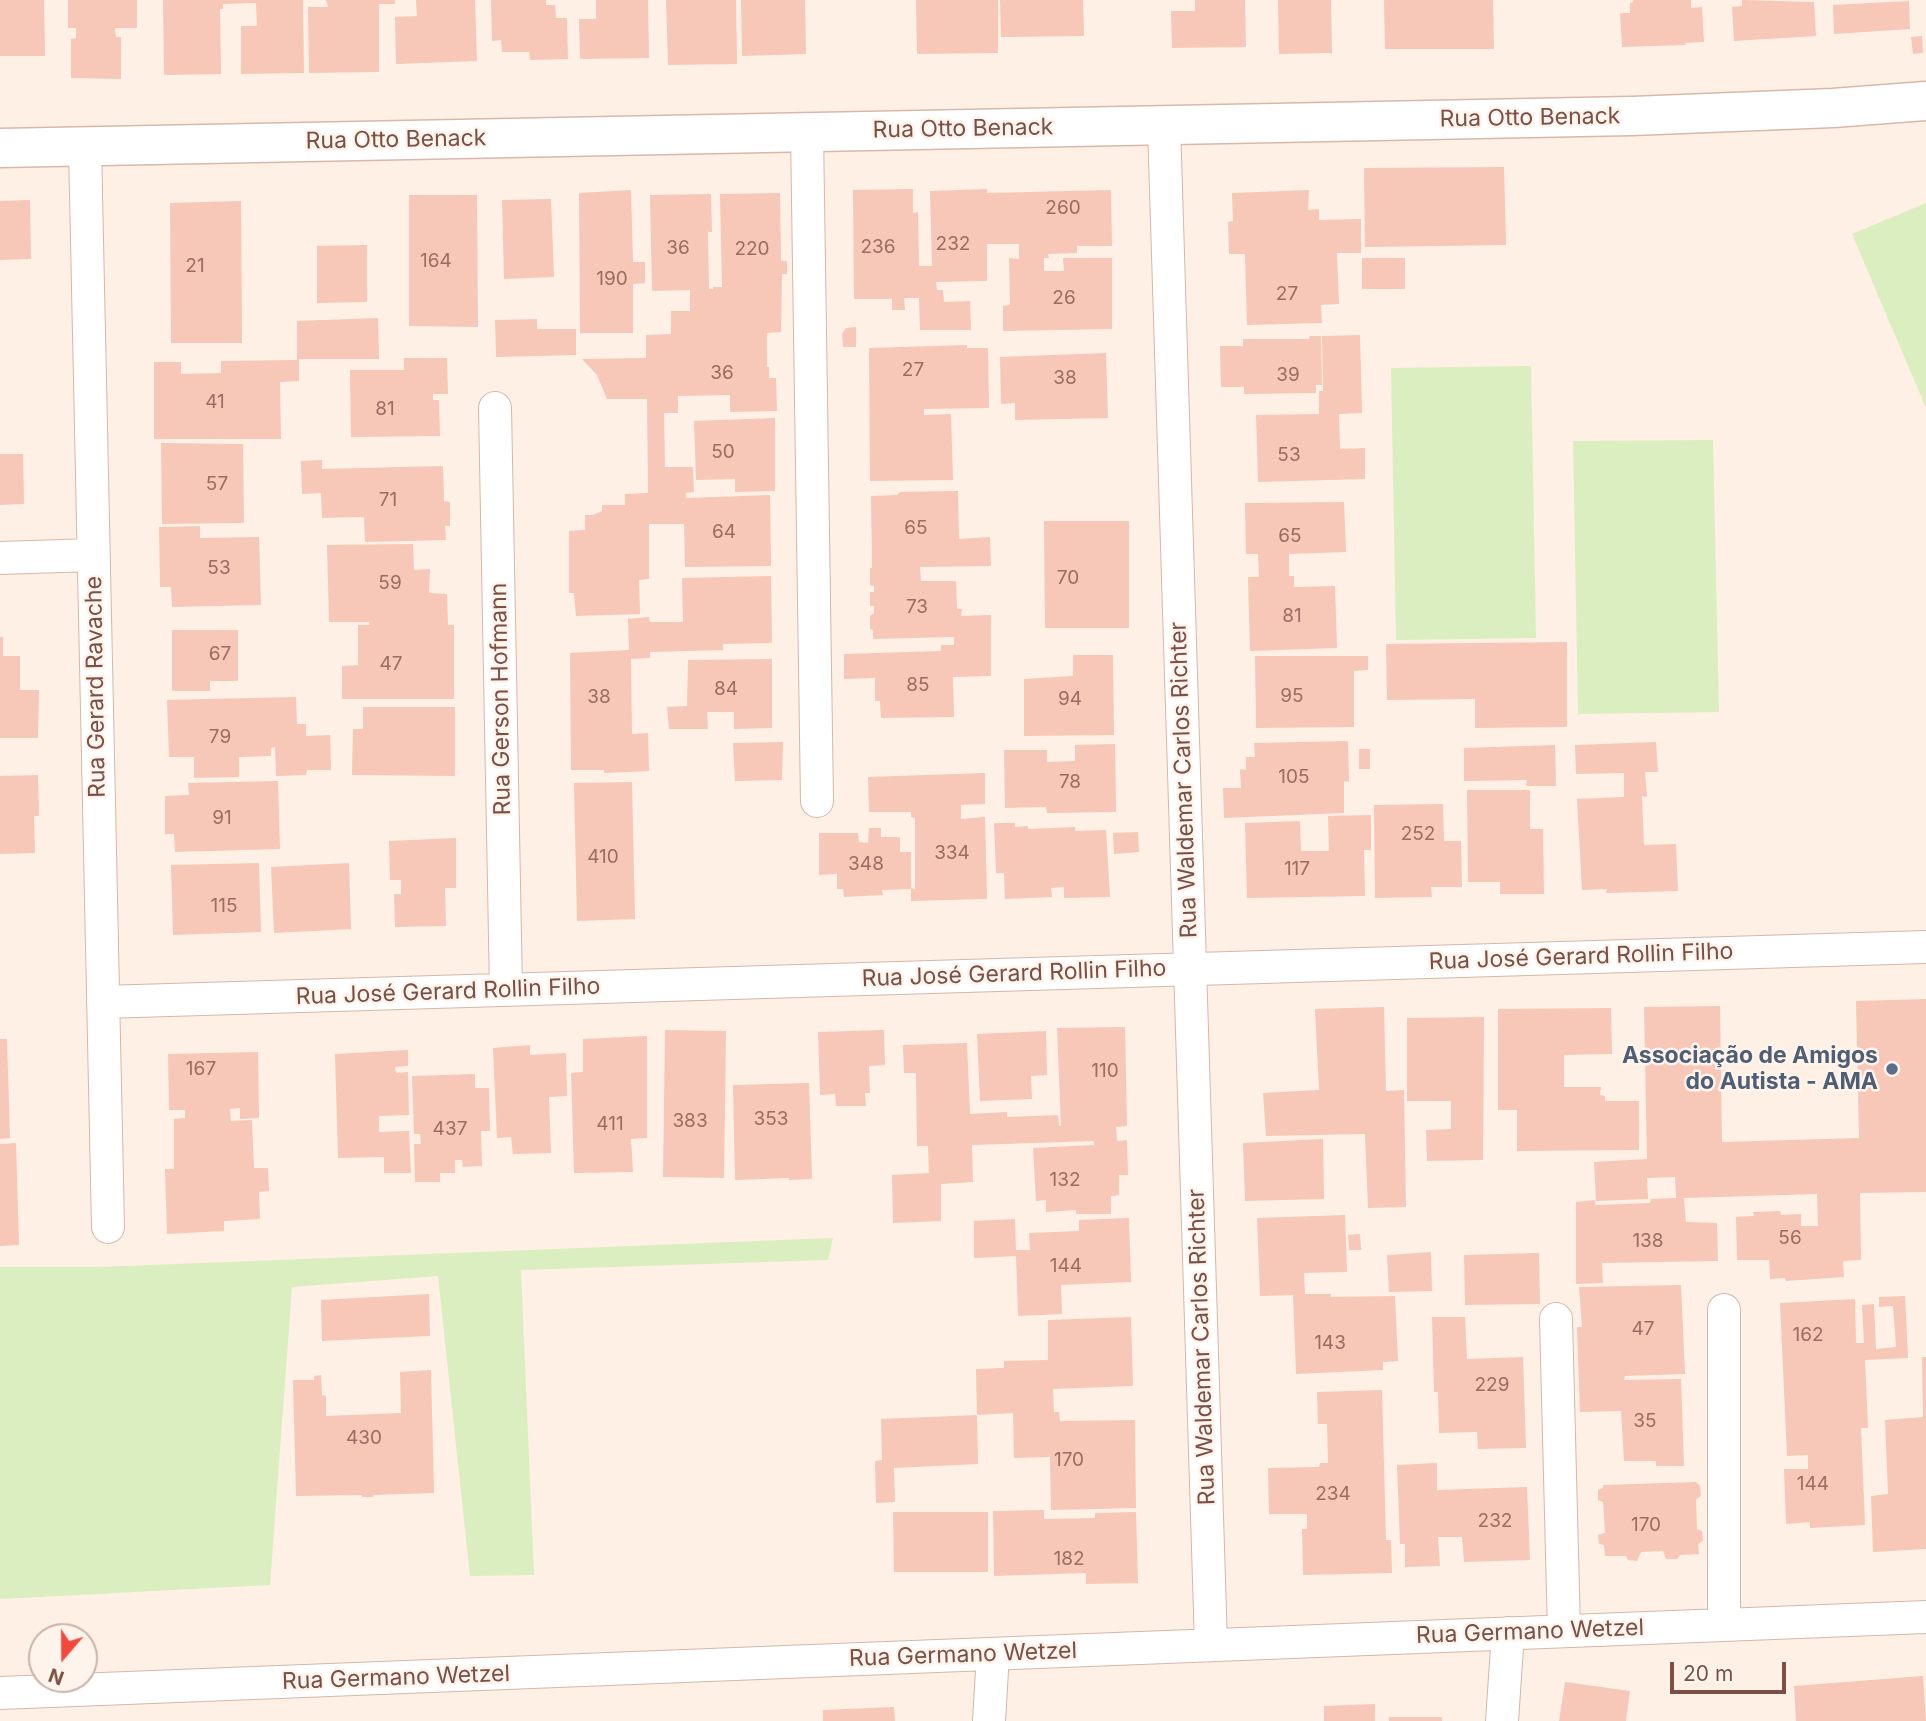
<!DOCTYPE html>
<html>
<head>
<meta charset="utf-8">
<style>
  body { margin:0 }
  #map { position:relative; width:1926px; height:1721px; overflow:hidden; background:#fef0e4; font-family:Inter,sans-serif }
  canvas { display:block }
  .north { position:absolute; left:28px; top:1623px; width:70px; height:70px; box-sizing:border-box; background:#fff4ec; border:2px solid #cab2aa; border-radius:50%; rotate:200deg; font-size:19px; font-weight:700; line-height:28px; text-align:center; color:#7a5046 }
  .north::after { content:''; display:block; margin:auto; width:24px; height:32px; background:#f4483d; clip-path:polygon(50% 0,100% 100%,50% 72%,0 100%) }
  .scale { position:absolute; left:1670px; top:1662px; width:116px; height:32px; box-sizing:border-box; border:4px solid #7a5046; border-top:0; padding-left:9px; font-size:21px; line-height:24px; white-space:nowrap; color:#7a5046; -webkit-text-stroke:5px #fff4ec; paint-order:stroke }
</style>
</head>
<body>
<div id="map">
<canvas width="1926" height="1721"></canvas>
<div class="north">N</div>
<div class="scale">20 m</div>
</div>
<script>
const ctx = document.querySelector('canvas').getContext('2d');
ctx.lineJoin = 'round';
function fill(path, color) { ctx.fillStyle = color; ctx.fill(path, 'evenodd'); }
const poly = rows => new Path2D(rows.map(r => 'M' + r).join(''));
function strokePath(path, color, width, dash) { ctx.strokeStyle = color; ctx.lineWidth = width; ctx.lineCap = dash ? 'butt' : 'round'; ctx.setLineDash(dash || []); ctx.stroke(path); }
function write(font, color, halo, rows, align = 'center') {
  ctx.font = font + ' Inter,sans-serif'; ctx.lineWidth = 5; ctx.setLineDash([]); ctx.textBaseline = 'middle'; ctx.strokeStyle = halo; ctx.fillStyle = color; for (const [text, x, y, turn = 0] of rows) {
    ctx.save(); ctx.translate(x, y); ctx.rotate((+turn || 0) * Math.PI / 180); ctx.textAlign = isNaN(turn) ? turn : align; if (halo) ctx.strokeText(text, 0, 0); ctx.fillText(text, 0, 0); ctx.restore();
  }
}
fill(poly([
  [1926,203,1926,408,1852,234],
  [1531,366,1536,638,1396,640,1391,368],
  [1713,440,1719,712,1578,714,1573,441],
  [833,1238,828,1260,521,1270,534,1575,470,1576,438,1276,292,1287,270,1585,0,1599,0,1267,101,1267]
]), '#daeec0');
fill(poly([
  [0,0,44,0,45,56,0,56],
  [68,0,137,0,137,28,115,28,116,37,121,37,121,79,71,78,71,39,76,38,76,28,68,28],
  [163,0,303,0,304,73,241,74,241,26,257,26,256,3,223,4,223,9,220,9,221,74,164,75],
  [326,0,395,0,395,4,379,4,379,72,309,73,308,7,328,7],
  [416,0,475,0,477,61,396,64,395,17,417,16],
  [491,0,546,0,546,5,555,5,556,18,567,18,568,59,530,60,529,52,502,52,501,40,492,41],
  [596,0,648,0,649,58,580,59,579,19,596,19],
  [666,0,736,0,737,64,668,65],
  [741,0,805,0,806,54,742,56],
  [916,0,998,0,998,53,917,54],
  [1000,0,1083,0,1084,36,1001,37],
  [1195,0,1245,0,1246,47,1172,48,1171,11,1195,11],
  [1278,0,1331,0,1332,53,1279,54],
  [1384,0,1493,0,1494,49,1385,49],
  [1633,0,1691,0,1691,8,1702,7,1704,42,1685,43,1686,45,1622,47,1620,13,1630,13,1630,3,1633,2],
  [1742,0,1814,2,1816,36,1734,41,1732,7,1742,6],
  [1909,1,1910,29,1834,34,1833,5],
  [1922,36,1923,53,1913,54,1911,37],
  [1504,167,1506,245,1365,247,1364,168],
  [913,189,913,213,918,212,919,266,932,266,930,191,987,189,987,193,1111,190,1112,246,1077,246,1077,253,1048,254,1049,258,1044,258,1044,271,1064,271,1063,258,1112,258,1112,329,1003,331,1003,306,1010,305,1009,258,1019,259,1019,244,987,244,987,281,936,282,937,290,943,290,944,302,970,301,971,330,920,330,919,298,904,298,905,310,892,310,892,299,854,299,853,190],
  [631,190,633,262,645,262,645,283,633,284,633,333,580,333,579,193],
  [1309,190,1308,210,1319,209,1319,220,1361,219,1361,253,1337,253,1339,304,1321,305,1322,323,1247,325,1245,254,1229,254,1228,222,1233,221,1232,193],
  [780,193,781,261,787,261,787,274,782,274,781,332,767,333,767,367,769,367,769,378,776,378,777,411,730,412,730,395,678,396,678,413,664,413,665,467,693,467,694,492,686,493,686,498,770,495,771,566,685,567,684,524,649,524,649,579,639,580,640,614,576,616,574,593,569,593,569,531,585,530,585,515,593,515,602,511,602,505,625,505,625,494,648,493,647,399,607,399,597,375,582,359,646,358,646,335,671,334,671,311,690,311,690,290,652,291,650,195,711,194,712,232,708,232,709,289,713,289,713,287,722,287,720,194],
  [409,195,477,195,478,327,409,326],
  [551,199,554,277,504,279,502,200],
  [30,200,31,259,0,260,0,201],
  [241,201,242,343,171,343,170,203],
  [367,245,367,302,317,303,317,246],
  [1362,258,1405,258,1405,289,1362,289],
  [378,318,379,359,299,359,299,381,280,382,281,439,154,439,154,362,181,362,181,374,221,373,221,361,297,360,297,321],
  [537,319,537,329,576,329,576,355,496,357,495,320],
  [856,327,856,347,843,347,842,334,846,328],
  [1360,335,1362,413,1339,414,1340,449,1365,448,1365,479,1258,482,1256,415,1319,414,1319,391,1323,391,1322,336],
  [1310,336,1321,336,1322,385,1316,385,1316,393,1244,394,1244,387,1221,387,1220,346,1243,346,1243,339,1309,339],
  [967,345,967,348,988,348,989,408,924,409,924,415,951,414,953,480,870,481,869,348],
  [1106,353,1108,418,1015,420,1015,403,1001,404,1000,357],
  [404,358,447,358,448,394,433,394,433,400,439,400,440,436,351,437,350,370,404,370],
  [775,418,775,491,735,492,735,479,696,480,694,421],
  [161,443,243,444,244,523,162,524],
  [0,454,23,454,24,504,0,505],
  [322,460,322,469,443,466,444,501,450,502,450,526,445,526,446,540,365,542,364,517,322,518,321,493,302,494,301,461],
  [958,491,959,539,990,537,991,566,920,567,921,581,956,581,957,609,962,609,961,616,991,615,991,676,953,677,954,717,881,718,880,701,875,701,875,678,844,679,844,654,941,651,941,645,954,645,954,637,873,639,873,630,870,629,870,616,874,613,874,606,870,606,870,592,874,592,874,586,870,585,870,568,872,568,871,496,897,495,900,492],
  [1344,502,1346,552,1289,554,1289,576,1294,576,1294,587,1335,586,1337,648,1250,651,1248,577,1259,577,1258,554,1246,554,1245,503],
  [1044,521,1129,521,1129,628,1045,628],
  [200,526,200,538,259,537,261,605,172,607,171,587,160,587,159,527],
  [413,544,414,570,430,569,429,593,447,594,448,625,454,625,454,699,342,699,342,666,358,665,358,625,370,625,369,622,329,622,327,545],
  [771,576,772,643,723,644,723,650,650,652,650,658,631,659,632,734,648,733,649,771,604,773,604,770,571,770,570,653,629,650,628,619,649,617,650,622,683,622,682,578],
  [172,630,238,630,238,681,210,681,210,691,172,691],
  [0,637,3,637,3,656,20,656,20,690,39,690,38,738,0,738],
  [1567,642,1567,727,1475,728,1475,699,1387,700,1386,644],
  [1073,655,1113,655,1114,735,1024,736,1024,679,1073,676],
  [1255,656,1368,656,1368,670,1354,671,1354,727,1256,728],
  [772,659,772,728,734,729,734,712,707,712,708,729,669,729,667,707,687,706,688,660],
  [296,697,297,724,306,724,306,736,330,735,331,770,307,770,306,775,276,776,275,747,271,748,271,756,239,757,239,777,194,778,194,757,169,757,167,700],
  [363,707,455,707,455,776,352,775,353,729,363,729],
  [1348,741,1349,782,1344,781,1344,813,1224,818,1223,788,1241,788,1240,769,1246,770,1246,757,1255,757,1254,743],
  [783,742,782,780,735,781,733,743],
  [1656,742,1658,772,1645,772,1647,797,1642,796,1644,845,1676,844,1678,891,1606,893,1607,889,1582,890,1577,799,1624,797,1624,773,1576,774,1575,745],
  [1115,744,1116,812,1047,813,1046,807,1005,808,1004,750,1047,750,1047,762,1075,761,1075,745],
  [1555,745,1556,786,1526,786,1527,780,1464,781,1464,748],
  [1359,749,1370,749,1370,769,1359,769],
  [985,773,985,804,961,805,961,819,985,817,987,899,911,901,911,888,915,889,915,818,911,817,911,812,869,812,868,777],
  [38,775,39,816,34,816,35,853,0,854,0,776],
  [278,781,280,849,175,852,174,834,165,834,165,796,189,795,188,783],
  [632,782,635,919,577,921,574,783],
  [1467,790,1530,790,1530,829,1543,829,1544,894,1500,894,1500,882,1468,882],
  [1443,804,1444,841,1461,841,1462,887,1431,887,1432,897,1375,898,1374,805],
  [1371,815,1371,850,1364,850,1365,896,1247,898,1245,823,1300,821,1301,851,1329,851,1328,816],
  [994,823,1015,823,1015,827,1028,826,1028,829,1075,827,1075,831,1106,830,1110,897,1064,898,1064,887,1051,888,1052,897,1005,899,1004,873,996,873],
  [869,828,881,828,881,837,900,837,900,852,911,852,911,889,882,890,883,895,844,897,843,889,837,889,837,874,819,875,819,833,858,833,859,842,868,843],
  [1138,832,1139,852,1114,854,1113,833],
  [456,838,456,888,445,888,446,926,395,927,394,894,401,894,401,880,390,880,389,841],
  [259,863,261,932,173,935,171,865],
  [349,863,351,929,274,933,271,867],
  [1926,999,1926,1192,1860,1193,1861,1260,1843,1261,1844,1277,1786,1281,1785,1278,1770,1279,1769,1260,1737,1260,1736,1217,1754,1216,1753,1212,1780,1211,1781,1215,1801,1214,1801,1226,1818,1226,1817,1194,1684,1198,1686,1222,1717,1223,1718,1261,1602,1263,1603,1283,1576,1284,1576,1202,1595,1200,1596,1208,1596,1205,1650,1203,1651,1199,1676,1198,1675,1177,1647,1178,1648,1199,1596,1201,1594,1162,1647,1159,1644,1007,1720,1006,1722,1142,1859,1138,1856,1001],
  [1384,1007,1386,1091,1404,1090,1406,1207,1368,1208,1365,1134,1266,1136,1263,1093,1319,1090,1315,1009],
  [1611,1008,1612,1054,1564,1055,1564,1087,1601,1087,1600,1095,1605,1096,1605,1101,1639,1101,1639,1150,1517,1151,1517,1110,1498,1110,1498,1009],
  [1484,1017,1483,1160,1427,1161,1426,1130,1451,1129,1451,1101,1407,1101,1407,1018],
  [1125,1027,1127,1126,1116,1127,1117,1141,1127,1140,1128,1175,1119,1175,1119,1195,1111,1196,1111,1214,1076,1214,1076,1210,1046,1212,1046,1200,1036,1201,1033,1148,1094,1145,1094,1141,972,1145,973,1182,941,1184,941,1221,893,1223,892,1175,929,1173,928,1146,917,1146,916,1073,904,1073,903,1045,967,1043,970,1114,1007,1112,1007,1117,1058,1115,1059,1126,1061,1126,1057,1028],
  [665,1030,726,1031,724,1178,663,1177],
  [884,1030,885,1065,869,1066,870,1093,865,1093,866,1106,836,1106,835,1094,820,1095,818,1032],
  [1046,1031,1047,1075,1031,1076,1032,1099,980,1101,977,1034],
  [647,1036,647,1138,631,1139,633,1172,574,1173,571,1073,583,1072,583,1039],
  [0,1039,7,1039,10,1138,0,1139],
  [530,1045,530,1055,566,1053,567,1096,549,1097,551,1153,513,1154,511,1137,497,1138,493,1048],
  [408,1050,408,1066,395,1067,396,1073,408,1072,409,1115,379,1116,379,1132,409,1131,411,1173,384,1173,384,1157,338,1158,335,1054],
  [258,1052,259,1118,240,1119,240,1108,230,1109,231,1121,252,1120,254,1168,268,1168,269,1191,259,1192,260,1219,224,1221,224,1231,167,1234,165,1169,174,1169,174,1119,185,1118,185,1110,169,1110,168,1054],
  [475,1074,475,1088,489,1088,490,1131,481,1131,482,1166,463,1167,462,1160,455,1160,455,1173,440,1173,440,1182,415,1182,414,1144,421,1144,420,1134,414,1134,412,1076],
  [809,1083,812,1179,789,1180,789,1178,735,1180,733,1085],
  [1323,1139,1324,1199,1245,1201,1243,1143],
  [16,1143,19,1245,0,1246,0,1144],
  [1345,1215,1347,1272,1304,1273,1305,1294,1331,1294,1331,1297,1395,1296,1398,1361,1383,1362,1383,1370,1296,1374,1293,1295,1260,1296,1257,1218],
  [1129,1218,1131,1282,1061,1285,1062,1314,1018,1316,1016,1256,974,1258,974,1221,1015,1219,1016,1250,1030,1250,1029,1233,1079,1231,1079,1220],
  [1360,1234,1361,1250,1349,1250,1348,1235],
  [1431,1252,1432,1291,1389,1292,1387,1255],
  [1539,1253,1540,1304,1465,1305,1464,1255],
  [1681,1285,1685,1374,1625,1376,1624,1380,1681,1379,1684,1466,1656,1466,1656,1461,1624,1461,1621,1411,1580,1412,1577,1327,1582,1327,1579,1287],
  [429,1294,430,1336,322,1341,321,1300],
  [1905,1296,1908,1358,1865,1360,1868,1428,1861,1428,1865,1525,1810,1528,1810,1522,1786,1524,1784,1469,1808,1469,1808,1455,1787,1456,1780,1303,1855,1299,1856,1343,1864,1343,1862,1305,1874,1304,1876,1349,1896,1347,1893,1306,1879,1307,1879,1297],
  [1131,1317,1133,1386,1053,1389,1054,1412,1059,1412,1060,1421,1135,1420,1136,1508,1051,1510,1050,1457,1014,1458,1013,1413,977,1415,976,1369,1004,1368,1004,1361,1048,1360,1048,1320],
  [1432,1317,1465,1317,1467,1359,1523,1357,1526,1448,1478,1449,1477,1432,1439,1433,1438,1392,1434,1392],
  [1922,1357,1926,1357,1926,1549,1873,1552,1871,1496,1888,1494,1885,1420,1923,1417],
  [431,1370,434,1493,373,1495,374,1497,362,1497,362,1495,296,1496,293,1380,314,1380,314,1376,321,1375,322,1395,326,1396,326,1416,401,1413,400,1372],
  [1382,1390,1386,1540,1391,1540,1392,1573,1303,1575,1302,1529,1307,1529,1307,1514,1269,1514,1268,1468,1319,1467,1320,1463,1328,1463,1327,1424,1318,1424,1317,1392],
  [977,1415,978,1464,894,1468,895,1502,876,1503,875,1461,882,1460,881,1419],
  [1437,1463,1437,1490,1527,1487,1530,1560,1464,1562,1462,1537,1438,1537,1440,1566,1405,1567,1405,1544,1400,1544,1397,1465],
  [1696,1482,1700,1486,1701,1496,1696,1499,1697,1529,1702,1531,1703,1541,1698,1544,1699,1554,1680,1555,1677,1559,1666,1559,1663,1551,1641,1552,1637,1561,1628,1560,1626,1556,1605,1556,1604,1545,1599,1544,1598,1535,1605,1533,1603,1502,1598,1500,1598,1490,1603,1488,1603,1485],
  [1044,1510,1044,1519,1095,1518,1095,1513,1136,1512,1138,1583,1086,1584,1086,1573,994,1576,993,1511],
  [893,1512,988,1512,988,1572,894,1572],
  [1923,1676,1926,1721,1796,1721,1794,1686],
  [1565,1682,1630,1691,1626,1721,1559,1721],
  [1375,1704,1375,1721,1324,1721,1324,1706],
  [894,1707,895,1721,823,1721,823,1710],
  [1389,1717,1442,1717,1442,1721,1389,1721]
]), '#f7c7b8');
const street = poly([
  [1164,125,1211,1645],
  [807,132,817,801],
  [85,146,108,1227],
  [495,408,506,990],
  [0,558,93,555],
  [103,1002,1926,947],
  [1556,1319,1564,1631],
  [1724,1625,1724,1310],
  [0,1693,1926,1617],
  [989,1721,993,1654],
  [1502,1721,1508,1633]
]);
const secondary = poly([
  [0,148,1632,116,1833,108,1926,101]
]);
strokePath(street, '#d4b7ab', 34);
strokePath(secondary, '#dab7aa', 41);
strokePath(street, '#fff', 32);
strokePath(secondary, '#fff', 38);
for (const [x, y, r, color] of [
  [1892,1069,7,"#5c6f8a"]
]) { const dot = new Path2D(); dot.arc(x, y, r, 0, 2 * Math.PI); ctx.fillStyle = color; ctx.fill(dot); strokePath(dot, '#fff4ec', 2.5); }
write('19px', '#996e62', null, [
  ["260",1063,208],
  ["232",953,244],
  ["236",878,247],
  ["36",678,248],
  ["220",752,249],
  ["164",436,261],
  ["21",195,266],
  ["190",612,279],
  ["27",1287,294],
  ["26",1064,298],
  ["27",913,370],
  ["36",722,373],
  ["39",1288,375],
  ["38",1065,378],
  ["41",215,402],
  ["81",385,409],
  ["50",723,452],
  ["53",1289,455],
  ["57",217,484],
  ["71",388,500],
  ["65",916,528],
  ["64",724,532],
  ["65",1290,536],
  ["53",219,568],
  ["70",1068,578],
  ["59",390,583],
  ["73",917,607],
  ["81",1292,616],
  ["67",220,654],
  ["47",391,664],
  ["85",918,685],
  ["84",726,689],
  ["95",1292,696],
  ["38",599,697],
  ["94",1070,699],
  ["79",220,737],
  ["105",1294,777],
  ["78",1070,782],
  ["91",222,818],
  ["252",1418,834],
  ["334",952,853],
  ["410",603,857],
  ["348",866,864],
  ["117",1297,869],
  ["115",224,906],
  ["167",201,1069],
  ["110",1105,1071],
  ["353",771,1119],
  ["383",690,1121],
  ["411",610,1124],
  ["437",450,1129],
  ["132",1065,1180],
  ["56",1790,1238],
  ["138",1648,1241],
  ["144",1066,1266],
  ["47",1643,1329],
  ["162",1808,1335],
  ["143",1330,1343],
  ["229",1492,1385],
  ["35",1645,1421],
  ["430",364,1438],
  ["170",1069,1460],
  ["144",1813,1484],
  ["234",1333,1494],
  ["232",1495,1521],
  ["170",1646,1525],
  ["182",1069,1559]
]);
write('23px', '#7a5046', '#fff4ec', [
  ["Rua Otto Benack",1530,118,-1],
  ["Rua Otto Benack",963,129,-1],
  ["Rua Otto Benack",396,140,-1],
  ["Rua Gerard Ravache",96,687,-91],
  ["Rua Gerson Hofmann",501,699,-91],
  ["Rua Waldemar Carlos Richter",1184,780,-92],
  ["Rua José Gerard Rollin Filho",1581,957,-2],
  ["Rua José Gerard Rollin Filho",1014,974,-2],
  ["Rua José Gerard Rollin Filho",448,992,-2],
  ["Rua Waldemar Carlos Richter",1202,1347,-92],
  ["Rua Germano Wetzel",1530,1632,-2],
  ["Rua Germano Wetzel",963,1655,-2],
  ["Rua Germano Wetzel",396,1678,-2]
]);
write('bold 23px', '#4e5e75', '#fff4ec', [
  ["Associação de Amigos",1878,1056],
  ["do Autista - AMA",1878,1082]
], 'right');
</script>
</body>
</html>
